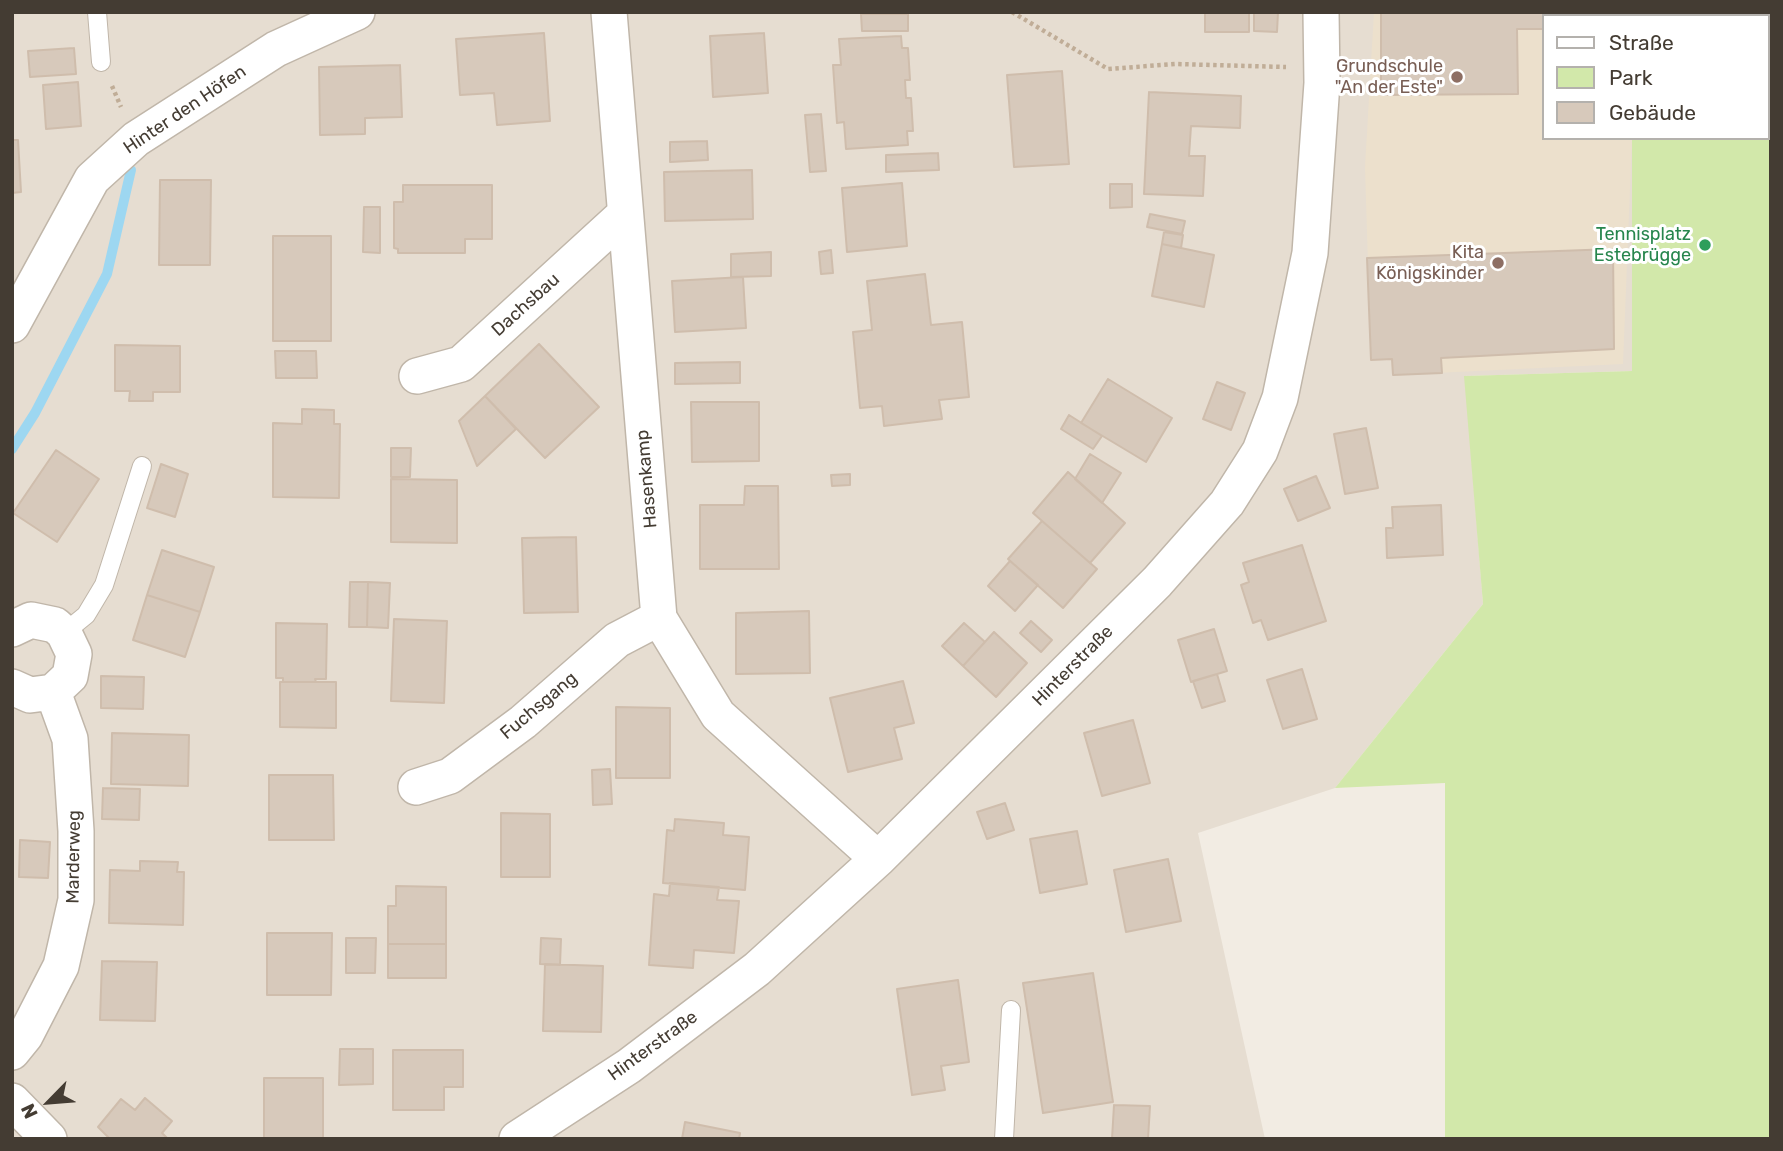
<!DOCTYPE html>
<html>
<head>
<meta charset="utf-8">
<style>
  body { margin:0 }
  #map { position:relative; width:1783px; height:1151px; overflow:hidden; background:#f2ece3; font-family:Rubik,sans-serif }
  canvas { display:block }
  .frame { position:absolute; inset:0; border:14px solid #443c33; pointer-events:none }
  .legend { position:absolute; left:1542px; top:14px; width:228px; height:126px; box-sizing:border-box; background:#fff; border:2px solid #b4b1ad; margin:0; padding:9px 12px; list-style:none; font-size:21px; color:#443c33 }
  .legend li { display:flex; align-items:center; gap:14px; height:35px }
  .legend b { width:35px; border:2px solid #b4b1ad }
  .north { position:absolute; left:14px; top:1067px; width:70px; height:70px; -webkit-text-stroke:5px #fff; paint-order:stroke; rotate:245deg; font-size:19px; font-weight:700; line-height:28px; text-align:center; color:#443c33 }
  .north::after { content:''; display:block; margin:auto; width:24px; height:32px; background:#443c33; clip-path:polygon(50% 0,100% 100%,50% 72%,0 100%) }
</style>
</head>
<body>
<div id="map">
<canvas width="1783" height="1151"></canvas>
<div class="frame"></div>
<ul class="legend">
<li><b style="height:9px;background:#fff"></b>Straße</li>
<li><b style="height:19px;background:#d2e8aa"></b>Park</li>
<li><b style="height:19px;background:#d7c9bb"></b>Gebäude</li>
</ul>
<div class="north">N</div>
</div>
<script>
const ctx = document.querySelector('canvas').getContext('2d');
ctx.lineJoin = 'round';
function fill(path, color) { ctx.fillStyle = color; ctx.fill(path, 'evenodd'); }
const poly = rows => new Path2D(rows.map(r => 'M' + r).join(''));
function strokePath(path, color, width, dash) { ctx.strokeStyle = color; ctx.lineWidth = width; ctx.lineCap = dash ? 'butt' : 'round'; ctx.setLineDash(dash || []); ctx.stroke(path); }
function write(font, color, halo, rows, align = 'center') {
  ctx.font = font + ' Rubik,sans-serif'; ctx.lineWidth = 6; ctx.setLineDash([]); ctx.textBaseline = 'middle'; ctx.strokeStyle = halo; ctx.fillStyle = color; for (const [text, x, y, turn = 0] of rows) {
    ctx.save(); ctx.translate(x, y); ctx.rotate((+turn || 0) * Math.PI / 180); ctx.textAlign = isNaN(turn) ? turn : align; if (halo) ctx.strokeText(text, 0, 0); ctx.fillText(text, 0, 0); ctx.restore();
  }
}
fill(poly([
  [12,12,1696,12,1696,16,1543,16,1543,138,1632,138,1632,371,1465,376,1483,604,1335,788,1198,833,1265,1139,12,1139]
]), '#e6ddd1');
fill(poly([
  [1374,12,1696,12,1696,16,1543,16,1543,138,1632,138,1623,364,1393,375,1392,359,1371,360,1365,167]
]), '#ece0cc');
fill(poly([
  [1696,12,1771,12,1771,1139,1445,1139,1445,783,1335,788,1483,604,1464,376,1632,371,1632,138,1767,138,1767,16,1696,16]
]), '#d2e8aa');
strokePath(poly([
  [12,449,35,413,107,274,131,170]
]), '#9dd7f1', 10);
const building = poly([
  [1205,12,1249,12,1249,32,1205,32,1205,12],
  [1254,12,1278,12,1277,32,1254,31,1254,12],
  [1381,12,1617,12,1617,16,1543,16,1543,29,1517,29,1518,94,1381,95,1381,12],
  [861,14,908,14,908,31,862,31,861,14],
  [544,33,550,121,497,125,494,93,460,95,456,39,544,33],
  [764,33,768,93,713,97,710,36,764,33],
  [901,36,902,48,908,48,910,80,905,80,906,98,911,98,913,131,907,131,908,145,846,149,844,122,837,123,833,65,841,65,839,39,901,36],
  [74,48,76,74,30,77,28,51,74,48],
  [400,65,402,117,365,118,365,134,320,135,319,67,400,65],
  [1062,71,1069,164,1014,167,1007,75,1062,71],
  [78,82,81,126,46,129,43,85,78,82],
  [1149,92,1241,96,1240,128,1191,126,1189,156,1205,156,1203,196,1144,194,1149,92],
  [821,114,826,171,810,172,805,115,821,114],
  [12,140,18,140,21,192,12,193,12,140],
  [707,141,708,160,670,162,670,142,707,141],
  [938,153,939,170,886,172,886,155,938,153],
  [752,170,753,219,665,221,664,172,752,170],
  [160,180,211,180,210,265,159,265,160,180],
  [902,183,907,246,847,252,842,188,902,183],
  [1110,184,1132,184,1132,207,1110,208,1110,184],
  [403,185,492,185,492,239,465,239,465,253,398,253,398,249,394,248,394,202,403,202,403,185],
  [364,207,380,207,380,253,363,252,364,207],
  [1150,214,1185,221,1182,234,1147,227,1150,214],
  [1164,232,1183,235,1181,248,1162,244,1164,232],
  [273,236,331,236,331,341,273,341,273,236],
  [1162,244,1214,255,1204,307,1152,296,1162,244],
  [1613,249,1614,349,1441,358,1442,373,1393,375,1392,359,1371,360,1367,258,1613,249],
  [831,250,833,273,821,274,819,252,831,250],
  [771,252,771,276,731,277,731,254,771,252],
  [925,274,931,325,962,322,969,397,939,400,942,419,884,426,882,406,860,408,853,332,872,330,867,281,925,274],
  [743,277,746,328,675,332,672,281,743,277],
  [539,344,599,407,545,458,485,396,539,344],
  [115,345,180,346,180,392,153,392,153,401,129,401,130,391,115,391,115,345],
  [275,351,316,351,317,378,276,378,275,351],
  [740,362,740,383,675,384,675,363,740,362],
  [1108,379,1172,418,1146,462,1081,423,1108,379],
  [1217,382,1245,393,1231,430,1203,419,1217,382],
  [485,396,516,429,477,466,459,421,485,396],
  [691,402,759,402,759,461,692,462,691,402],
  [302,409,334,410,334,424,340,424,339,498,273,497,273,423,302,424,302,409],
  [1069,415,1102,436,1093,449,1061,429,1069,415],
  [1366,428,1378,488,1345,494,1334,434,1366,428],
  [391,448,411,448,410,477,391,477,391,448],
  [56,450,99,479,57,542,13,513,56,450],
  [1090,454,1121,473,1102,503,1075,479,1090,454],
  [161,464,188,474,175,517,147,508,161,464],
  [1068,472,1125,523,1090,563,1033,513,1068,472],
  [850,474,850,485,832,486,831,475,850,474],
  [1316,476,1330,508,1298,521,1284,489,1316,476],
  [391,479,457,480,457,543,391,542,391,479],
  [745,486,778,486,779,569,700,569,700,505,744,505,745,486],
  [1441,505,1443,555,1387,558,1386,528,1393,528,1392,507,1441,505],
  [1042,521,1097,569,1063,608,1008,559,1042,521],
  [576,537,578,612,524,613,522,538,576,537],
  [1302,545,1326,621,1268,640,1261,620,1253,623,1241,585,1249,582,1243,563,1302,545],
  [162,550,214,567,200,612,147,595,162,550],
  [1010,561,1038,585,1015,611,988,586,1010,561],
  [350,582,368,582,367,627,349,627,350,582],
  [368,582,390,583,388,628,367,627,368,582],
  [147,595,200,612,185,657,133,640,147,595],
  [809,611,810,673,736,674,736,613,809,611],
  [394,619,447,621,444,703,391,701,394,619],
  [1031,621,1052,640,1041,652,1020,633,1031,621],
  [276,623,327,624,326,679,315,679,316,682,283,682,283,678,276,678,276,623],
  [964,623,985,642,963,666,942,646,964,623],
  [1214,629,1227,671,1191,682,1178,640,1214,629],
  [994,632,1027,663,996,697,963,666,994,632],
  [1302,669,1317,719,1283,729,1267,680,1302,669],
  [1217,674,1225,701,1202,708,1193,681,1217,674],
  [101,676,144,677,143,709,101,708,101,676],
  [903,681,914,723,894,728,902,759,848,772,830,698,903,681],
  [280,682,336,682,336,728,280,727,280,682],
  [616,707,670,708,670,778,616,778,616,707],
  [1133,720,1150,783,1102,796,1084,733,1133,720],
  [112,733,189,735,188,786,111,784,112,733],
  [610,769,612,804,593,805,592,770,610,769],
  [269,775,333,775,334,840,269,840,269,775],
  [103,788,140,789,139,820,102,819,103,788],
  [1005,803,1014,830,987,839,977,812,1005,803],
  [501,813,550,814,550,877,501,877,501,813],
  [675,819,724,823,723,835,749,837,745,890,663,883,667,830,674,831,675,819],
  [1077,831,1087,884,1040,893,1030,839,1077,831],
  [20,840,50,842,48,878,19,877,20,840],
  [1168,859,1181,921,1126,932,1114,870,1168,859],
  [140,861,178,862,177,872,184,872,183,925,109,923,110,870,140,871,140,861],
  [670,883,719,887,717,900,739,901,734,953,694,950,693,968,649,965,654,894,669,896,670,883],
  [396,886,446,887,446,944,388,944,388,906,396,906,396,886],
  [267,933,332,933,331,995,267,995,267,933],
  [346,938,376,938,375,973,346,973,346,938],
  [541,938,561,939,560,965,540,964,541,938],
  [388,944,446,944,446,978,388,978,388,944],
  [102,961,157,962,155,1021,100,1020,102,961],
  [545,964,603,966,601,1032,543,1031,545,964],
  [1093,973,1113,1102,1043,1113,1023,983,1093,973],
  [958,980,969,1062,941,1066,945,1090,912,1095,897,989,958,980],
  [340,1049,373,1049,373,1084,339,1085,340,1049],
  [393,1050,463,1050,463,1087,444,1087,444,1110,393,1110,393,1050],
  [264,1078,323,1078,323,1139,264,1139,264,1078],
  [145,1098,172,1121,162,1133,168,1139,110,1139,98,1127,121,1099,135,1110,145,1098],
  [1114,1105,1150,1106,1148,1139,1112,1139,1114,1105],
  [685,1122,740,1133,739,1139,682,1139,685,1122]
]);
fill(building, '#d7c9bb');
strokePath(building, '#cfbdac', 2);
const service = poly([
  [97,12,101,62],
  [64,633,86,615,104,585,142,466],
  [1004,1139,1011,1010]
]);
const minor = poly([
  [609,12,659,618,718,715,878,859],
  [12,325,92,179,136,139,276,49,357,12],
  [417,376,461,364,625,214],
  [12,629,31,620,55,625,64,633,74,654,70,676,53,692,30,695,12,687],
  [416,787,450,776,523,722,617,640,659,618],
  [12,1052,25,1036,61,966,76,900,76,831,70,739,53,692],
  [12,1101,49,1139],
  [517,1139,629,1066,757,969,878,859,1157,582,1227,503,1260,451,1280,398,1310,253,1322,83,1321,12]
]);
strokePath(service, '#c0b6a9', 20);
strokePath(minor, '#c0b6a9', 38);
strokePath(poly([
  [1012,12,1108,69,1175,64,1286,67],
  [112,86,121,107]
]), '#c0ad97', 4.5, [3.5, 3.5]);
strokePath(service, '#fff', 18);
strokePath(minor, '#fff', 35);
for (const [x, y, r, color] of [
  [1457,77,7,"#8d6e63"],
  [1705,245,7,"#2e9e5b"],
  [1498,263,7,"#8d6e63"]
]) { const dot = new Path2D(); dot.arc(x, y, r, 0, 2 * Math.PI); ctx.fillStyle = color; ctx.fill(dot); strokePath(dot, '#fff', 2.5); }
write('18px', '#785e54', '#fff', [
  ["Grundschule",1443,67],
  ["\"An der Este\"",1443,88],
  ["Kita",1484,253],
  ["Königskinder",1484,274]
], 'right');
write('18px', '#443c33', '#fff', [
  ["Hinter den Höfen",185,110,-34],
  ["Dachsbau",526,305,-42],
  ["Hasenkamp",647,479,-95],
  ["Hinterstraße",1073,666,-45],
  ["Fuchsgang",539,706,-40],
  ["Marderweg",74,857,-89],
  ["Hinterstraße",653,1046,-36]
]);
write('18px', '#27864d', '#fff', [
  ["Tennisplatz",1691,235],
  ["Estebrügge",1691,256]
], 'right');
</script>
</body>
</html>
